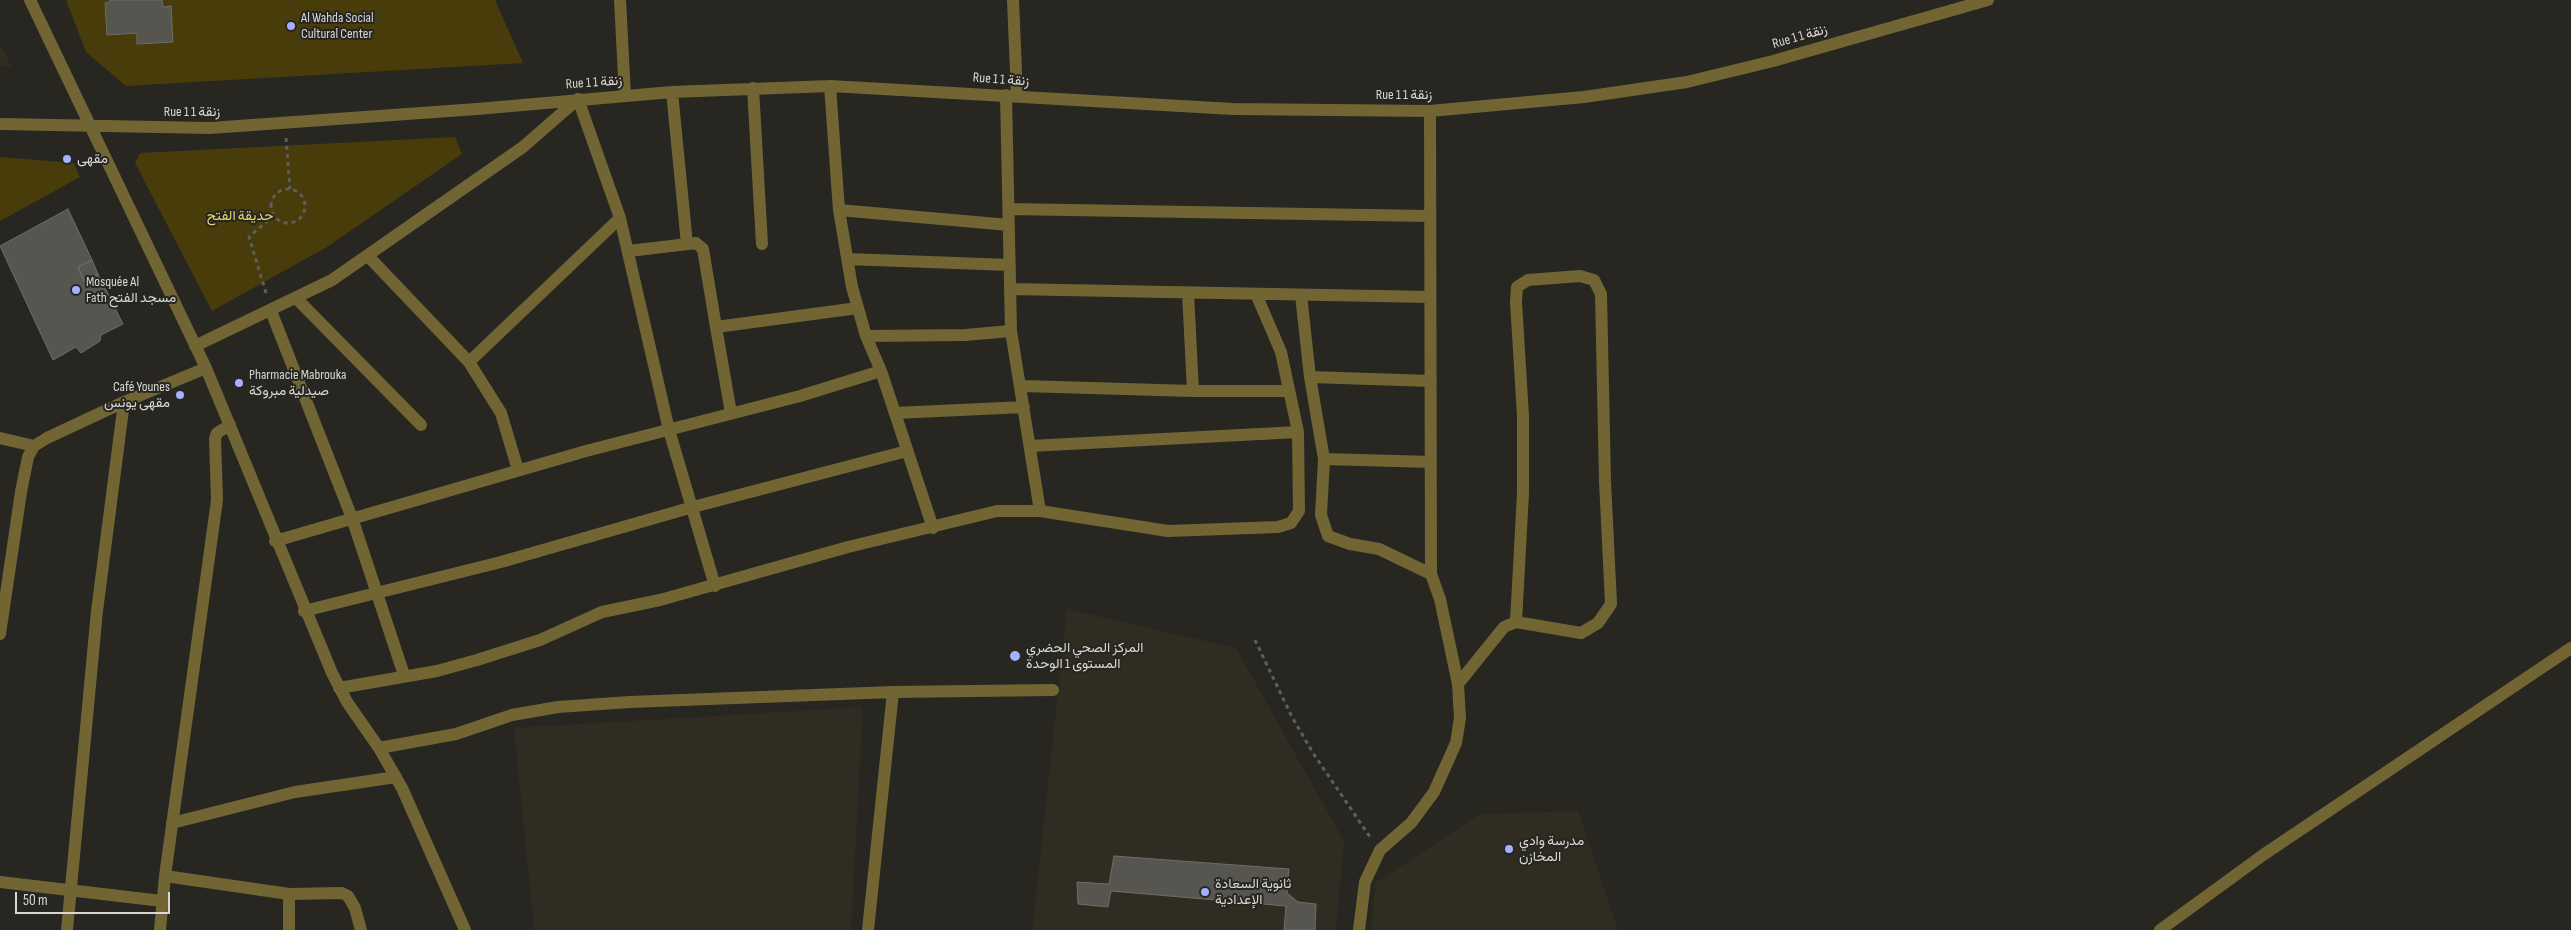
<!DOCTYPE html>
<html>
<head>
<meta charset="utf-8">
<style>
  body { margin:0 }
  #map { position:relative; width:2571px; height:930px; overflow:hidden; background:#272621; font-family:"Sofia Sans Condensed",sans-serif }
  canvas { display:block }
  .scale { position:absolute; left:15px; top:892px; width:155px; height:22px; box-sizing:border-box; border:2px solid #d7d7d3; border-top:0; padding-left:6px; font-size:15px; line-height:18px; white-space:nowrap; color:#d7d7d3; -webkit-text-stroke:4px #272621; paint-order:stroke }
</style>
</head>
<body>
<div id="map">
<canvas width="2571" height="930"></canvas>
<div class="scale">50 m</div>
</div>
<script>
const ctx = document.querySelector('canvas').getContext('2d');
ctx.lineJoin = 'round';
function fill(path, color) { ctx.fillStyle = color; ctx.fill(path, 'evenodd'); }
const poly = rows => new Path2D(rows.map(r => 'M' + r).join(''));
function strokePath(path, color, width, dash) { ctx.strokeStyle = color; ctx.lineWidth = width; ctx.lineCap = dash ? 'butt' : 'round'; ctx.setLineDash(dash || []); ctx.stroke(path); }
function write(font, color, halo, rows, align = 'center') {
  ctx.font = font + ' "Sofia Sans Condensed",Vazirmatn,sans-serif'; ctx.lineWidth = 4; ctx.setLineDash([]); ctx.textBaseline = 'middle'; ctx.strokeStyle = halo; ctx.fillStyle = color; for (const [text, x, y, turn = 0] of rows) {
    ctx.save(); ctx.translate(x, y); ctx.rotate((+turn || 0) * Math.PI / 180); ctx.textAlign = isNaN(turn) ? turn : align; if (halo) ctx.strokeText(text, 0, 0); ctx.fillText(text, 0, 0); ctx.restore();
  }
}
fill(poly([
  [0,43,12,68,0,66],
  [1067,609,1236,648,1344,841,1336,930,1032,930],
  [863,707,851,930,534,930,514,728],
  [1578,811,1618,930,1371,930,1375,883,1480,814]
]), '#2f2c21');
fill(poly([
  [66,0,495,0,523,63,126,86,86,52],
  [455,137,462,154,327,247,212,311,135,163,140,153],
  [0,157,74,163,80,177,0,221]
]), '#483d0a');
const building = poly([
  [110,0,162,0,163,7,171,6,173,42,137,44,137,33,107,35,105,3,110,2,110,0],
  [68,209,92,260,78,267,84,281,98,274,123,324,101,335,100,341,81,353,76,347,53,360,0,246,68,209],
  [92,260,98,274,84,281,78,267,92,260],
  [1114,856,1289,869,1287,893,1298,902,1316,904,1315,930,1284,930,1286,906,1111,891,1108,907,1078,904,1077,882,1109,884,1114,856]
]);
fill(building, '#575550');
strokePath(building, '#6f6d68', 1);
strokePath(poly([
  [286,138,290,189],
  '271 206a17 17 0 1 1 34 0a17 17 0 1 1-34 0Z',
  [266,293,249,237,274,215],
  [1255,640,1292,717,1313,753,1370,837]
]), '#5f5e5a', 3, [4, 4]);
strokePath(poly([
  [30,0,206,368,332,673,347,702,379,748,402,788,465,930],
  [620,0,625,96],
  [1013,0,1017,96],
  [830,86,839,210,852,287,866,336,881,371,933,528],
  [753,88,762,244],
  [672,92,687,244],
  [1006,95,1011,331,1040,511],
  [0,124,210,128,477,109,672,92,830,86,1233,109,1430,111,1584,97,1687,82,1773,61,1988,0],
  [1009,209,1429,216],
  [839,210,1009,225],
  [629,251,696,243,703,249,716,327,858,308],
  [368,256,469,362,501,413,518,470],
  [847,259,1010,265],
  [1010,289,1430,297],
  [1188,293,1193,391],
  [1301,295,1310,377,1324,459,1321,515,1328,536,1350,544,1379,549,1431,574],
  [297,299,421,425],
  [271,311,352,518,404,675],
  [716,327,731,413],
  [866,336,965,335,1011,331],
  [195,346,332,280,523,147,578,99,620,218,669,430,715,586],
  [469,362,620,218],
  [1310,377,1431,381],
  [1022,386,1193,391,1289,391],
  [895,413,1024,407],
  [0,438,34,446],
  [1030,446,1298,432],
  [1324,459,1431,462],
  [275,541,586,451,800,396,881,371],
  [304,611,501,562,693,507,907,451],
  [0,634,21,492,28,457,34,446,47,438,124,402,206,368],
  [1458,684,1504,627,1516,622,1581,633,1598,623,1611,604,1605,481,1601,294,1594,280,1580,276,1528,280,1517,287,1516,302,1523,416,1523,493,1516,622],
  [339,688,437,671,477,660,540,640,602,612,660,600,848,547,997,511,1040,511,1168,531,1278,527,1291,523,1299,511,1298,432,1281,352,1256,294],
  [379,748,456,734,512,715,558,707,630,702,893,692,1053,690],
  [172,823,295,792,396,777],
  [165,876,289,894,342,893,348,896,355,908,361,930],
  [0,882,162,901],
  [67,930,97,611,124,402],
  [160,930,165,876,217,500,215,439,217,433,230,425],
  [289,930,289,894],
  [868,930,893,692],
  [1359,930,1365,882,1380,850,1411,823,1434,792,1456,743,1460,718,1458,684,1440,599,1431,574,1430,111],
  [2160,930,2263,855,2571,648]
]), '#716534', 12);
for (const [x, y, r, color] of [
  [291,26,5,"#a5b1fc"],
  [67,159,5,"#a5b1fc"],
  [76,290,5,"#a5b1fc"],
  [239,383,5,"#a5b1fc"],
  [180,395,5,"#a5b1fc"],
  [1015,656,6,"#a5b1fc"],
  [1509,849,5,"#a5b1fc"],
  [1205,892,5,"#a5b1fc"]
]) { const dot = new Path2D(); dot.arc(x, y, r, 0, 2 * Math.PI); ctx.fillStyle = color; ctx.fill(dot); strokePath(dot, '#272621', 2); }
write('14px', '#d7d7d3', '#272621', [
  ["Al Wahda Social",301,18],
  ["Cultural Center",301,34],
  ["مقهى",77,159],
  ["Mosquée Al",86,282],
  ["Fath مسجد الفتح",86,298],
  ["Pharmacie Mabrouka",249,375],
  ["صيدلية مبروكة",249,391],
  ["Café Younes",170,387,"right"],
  ["مقهى يونس",170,403,"right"],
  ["المركز الصحي الحضري",1026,648],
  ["المستوى 1 الوحدة",1026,664],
  ["مدرسة وادي",1519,841],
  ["المخازن",1519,857],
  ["ثانوية السعادة",1215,884],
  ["الإعدادية",1215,900]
], 'left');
write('14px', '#d7d7d3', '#272621', [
  ["Rue 1 زنقة 1",1800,37,-16],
  ["Rue 1 زنقة 1",1001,80,4],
  ["Rue 1 زنقة 1",594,83,-4],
  ["Rue 1 زنقة 1",1404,95],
  ["Rue 1 زنقة 1",192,112]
]);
write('14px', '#ebd36c', '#272621', [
  ["حديقة الفتح",240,216]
]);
</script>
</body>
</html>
